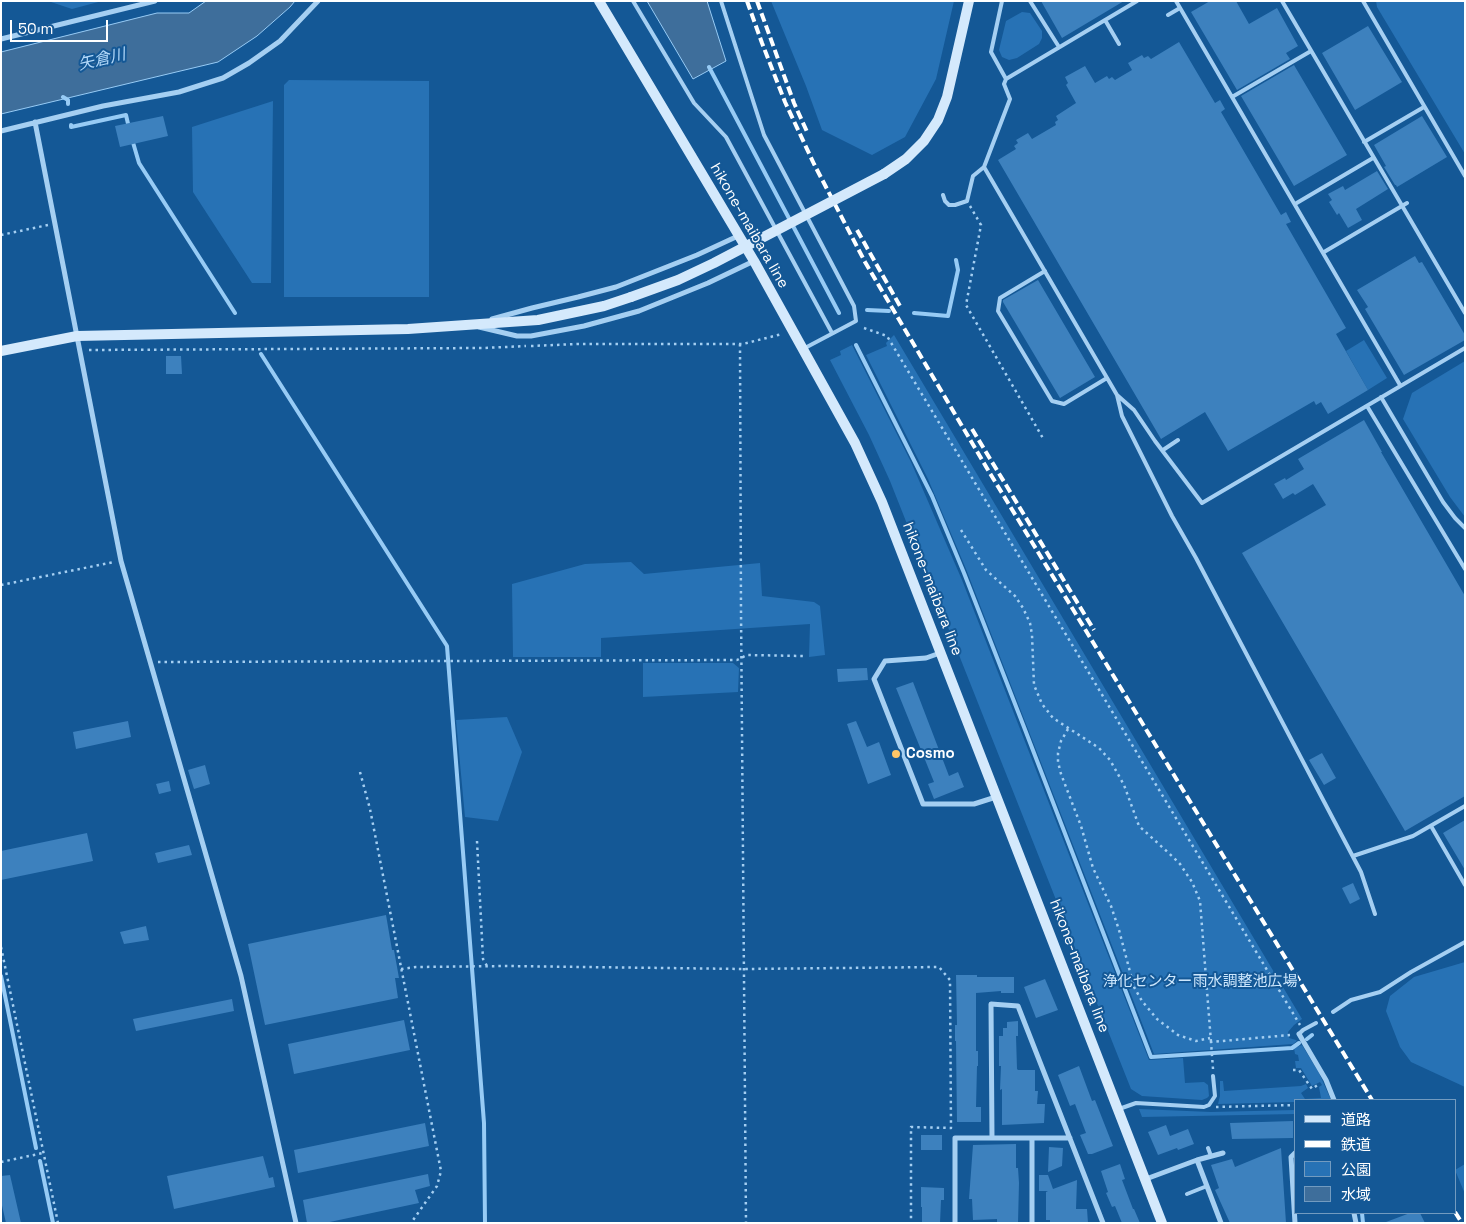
<!DOCTYPE html>
<html>
<head>
<meta charset="utf-8">
<style>
  body { margin:0 }
  #map { position:relative; width:1466px; height:1224px; overflow:hidden; background:#145896; font-family:"Space Grotesk","Noto Sans JP",sans-serif }
  canvas { display:block }
  .frame { position:absolute; inset:0; border:2px solid #fff; pointer-events:none }
  .legend { position:absolute; left:1294px; top:1099px; width:162px; height:115px; box-sizing:border-box; background:#145896; border:1px solid #729bc0; margin:0; padding:6px 9px; list-style:none; font-size:15px; color:#fff }
  .legend li { display:flex; align-items:center; gap:10px; height:25px }
  .legend b { width:25px; border:1px solid #729bc0 }
  .scale { position:absolute; left:10px; top:20px; width:98px; height:22px; box-sizing:border-box; border:2px solid #fff; border-top:0; padding-left:6px; font-size:15px; line-height:18px; white-space:nowrap; color:#fff; -webkit-text-stroke:4px #145896; paint-order:stroke }
</style>
</head>
<body>
<div id="map">
<canvas width="1466" height="1224"></canvas>
<div class="frame"></div>
<ul class="legend">
<li><b style="height:6px;background:#d4e9fc"></b>道路</li>
<li><b style="height:6px;background:#fff"></b>鉄道</li>
<li><b style="height:14px;background:#2772b5"></b>公園</li>
<li><b style="height:14px;background:#3e6e9b"></b>水域</li>
</ul>
<div class="scale">50 m</div>
</div>
<script>
const ctx = document.querySelector('canvas').getContext('2d');
ctx.lineJoin = 'round';
function fill(path, color) { ctx.fillStyle = color; ctx.fill(path, 'evenodd'); }
const poly = rows => new Path2D(rows.map(r => 'M' + r).join(''));
function strokePath(path, color, width, dash) { ctx.strokeStyle = color; ctx.lineWidth = width; ctx.lineCap = dash ? 'butt' : 'round'; ctx.setLineDash(dash || []); ctx.stroke(path); }
function write(font, color, halo, rows, align = 'center') {
  ctx.font = font + ' "Space Grotesk","Noto Sans JP",sans-serif'; ctx.lineWidth = 4; ctx.setLineDash([]); ctx.textBaseline = 'middle'; ctx.strokeStyle = halo; ctx.fillStyle = color; for (const [text, x, y, turn = 0] of rows) {
    ctx.save(); ctx.translate(x, y); ctx.rotate((+turn || 0) * Math.PI / 180); ctx.textAlign = isNaN(turn) ? turn : align; if (halo) ctx.strokeText(text, 0, 0); ctx.fillText(text, 0, 0); ctx.restore();
  }
}
fill(poly([
  [48,1,102,1,72,9],
  [771,1,954,1,936,79,905,137,872,155,822,130,806,86],
  [1376,1,1465,1,1465,154,1377,7],
  [1022,12,1030,13,1042,31,1042,38,1039,44,1017,58,1009,60,1002,57,999,50,1006,21],
  [289,80,429,81,429,297,284,297,284,85],
  [273,101,271,283,252,283,193,192,192,127],
  [894,335,1302,1019,1294,1025,1288,1032,1289,1038,1296,1040,1297,1041,1293,1044,1154,1054,966,569,928,479,866,355,887,346,886,343],
  [1364,340,1387,378,1368,390,1346,351],
  [852,345,911,462,962,580,1149,1060,1183,1058,1185,1083,1204,1082,1208,1085,1209,1096,1207,1098,1202,1100,1142,1096,1131,1089,890,481,869,435,830,360,841,355,840,351],
  [1465,361,1465,517,1450,497,1403,419,1412,393],
  [631,562,644,574,760,563,762,596,814,602,820,606,825,655,809,657,810,624,601,638,601,657,513,657,512,584,585,564],
  [643,663,733,663,739,668,738,692,643,697],
  [507,717,522,752,498,821,465,817,456,720],
  [1465,962,1465,1087,1411,1062,1400,1047,1386,1011,1390,996,1414,977],
  [1302,1045,1319,1073,1331,1100,1295,1100,1295,1102,1218,1104,1220,1096,1220,1081,1223,1081,1224,1091,1301,1086,1306,1084,1308,1088,1301,1093,1305,1099,1321,1098,1319,1087,1322,1085,1320,1082,1312,1086,1301,1068,1296,1068,1295,1061,1299,1061,1298,1055,1295,1054,1294,1048],
  [1139,1109,1211,1112,1295,1110,1295,1114,1142,1117],
  [1465,1164,1465,1194,1455,1170]
]), '#2772b5');
const water = poly([
  [206,1,295,1,290,7,257,36,218,62,1,114,1,52,157,13,189,13,206,1],
  [647,1,707,1,726,61,693,79,647,1]
]);
fill(water, '#3e6e9b');
strokePath(water, '#97cbf5', 1);
strokePath(poly([
  [709,67,839,313],
  [63,97,68,100,68,104],
  [71,125,71,127,126,115,129,128],
  [132,139,139,163,235,313],
  [867,310,889,311],
  [914,313,948,316,958,270,956,260],
  [856,345,932,496,964,573,1024,727,1151,1057,1292,1048,1299,1043],
  [261,354,447,646,484,1123,485,1223],
  [1,976,36,1148],
  [1307,1039,1312,1035],
  [40,1161,53,1223],
  [1362,1213,1363,1223]
]), '#97cbf5', 4);
fill(poly([
  [1041,1,1124,1,1062,38],
  [1210,1,1236,1,1249,24,1277,8,1298,46,1286,53,1290,59,1237,90,1191,12],
  [1368,26,1402,82,1355,110,1322,53],
  [1179,42,1215,103,1220,100,1225,109,1221,112,1281,215,1286,212,1291,222,1286,224,1346,328,1336,334,1368,390,1328,414,1321,402,1316,405,1314,401,1228,451,1205,412,1161,439,998,160,1016,149,1014,146,1018,143,1016,140,1028,133,1032,139,1056,125,1055,122,1058,120,1056,116,1076,103,1066,85,1068,83,1065,77,1085,66,1095,83,1107,76,1109,79,1112,77,1115,80,1132,70,1128,63,1142,55,1144,58,1148,56,1151,59],
  [1294,65,1347,155,1294,186,1241,96],
  [163,116,168,136,120,147,115,126],
  [1422,116,1447,157,1397,187,1396,185,1395,185,1384,167,1386,166,1374,145],
  [1377,171,1388,189,1356,209,1362,220,1348,228,1339,213,1337,215,1329,202,1332,200,1328,194,1343,186,1345,190],
  [1415,256,1419,263,1422,262,1465,335,1465,340,1404,375,1365,309,1368,307,1357,290],
  [1038,280,1095,377,1060,398,1003,302,1003,300],
  [166,356,181,356,182,374,166,374],
  [1364,420,1382,452,1381,452,1465,596,1465,796,1405,831,1242,553,1326,505,1313,484,1295,495,1293,493,1283,499,1274,484,1285,478,1286,480,1304,469,1298,459],
  [867,668,868,680,838,682,837,669],
  [913,682,949,776,958,772,964,787,934,799,928,784,934,782,896,688],
  [128,721,131,737,76,749,73,732],
  [856,721,867,747,879,742,891,775,868,784,847,724],
  [1322,753,1336,778,1324,785,1309,760],
  [205,765,210,784,194,789,188,770],
  [169,781,171,791,159,794,156,784],
  [1465,820,1465,870,1443,833],
  [87,833,93,861,1,880,1,851],
  [189,845,192,855,158,863,155,853],
  [1353,883,1360,899,1350,904,1342,888],
  [386,915,392,950,394,950,399,978,395,978,398,998,265,1025,248,944],
  [146,926,149,940,124,944,120,932],
  [956,975,977,975,977,977,1014,977,1014,993,1001,993,1001,991,976,993,976,1051,978,1051,978,1066,977,1066,976,1107,981,1107,981,1122,957,1122,956,1041,955,1041,955,1025,957,1025],
  [1045,979,1058,1010,1036,1018,1024,987],
  [232,999,234,1011,136,1031,133,1019],
  [404,1020,410,1050,294,1074,288,1044],
  [1018,1021,1018,1036,1016,1036,1017,1069,1018,1070,1035,1070,1035,1091,1038,1091,1037,1104,1045,1104,1044,1123,1002,1125,1002,1089,1000,1090,1001,1066,999,1066,999,1036,1003,1036,1003,1028,1007,1028,1007,1022],
  [1079,1066,1092,1101,1095,1100,1113,1146,1092,1154,1088,1154,1080,1135,1086,1133,1075,1104,1070,1106,1058,1075],
  [1293,1121,1293,1138,1232,1139,1230,1123],
  [425,1123,429,1146,298,1173,294,1150],
  [1166,1125,1170,1136,1188,1129,1194,1144,1178,1150,1177,1148,1158,1155,1148,1132],
  [921,1135,942,1135,942,1150,921,1150],
  [1016,1144,1016,1168,1018,1168,1019,1183,1018,1223,997,1223,997,1219,973,1220,972,1199,969,1199,973,1145],
  [1049,1147,1063,1148,1062,1166,1048,1172],
  [1281,1148,1286,1223,1230,1223,1215,1190,1219,1188,1211,1165,1232,1159,1235,1167],
  [263,1156,269,1178,273,1177,275,1187,174,1209,167,1176],
  [1120,1164,1125,1179,1122,1180,1133,1209,1134,1209,1140,1223,1122,1223,1115,1206,1112,1207,1106,1193,1108,1192,1101,1171],
  [428,1174,430,1186,415,1190,419,1203,325,1223,307,1223,303,1200],
  [10,1175,21,1223,6,1223,1,1201,1,1176],
  [1039,1175,1048,1175,1053,1189,1077,1180,1076,1209,1087,1209,1088,1223,1050,1223,1050,1220,1046,1220,1046,1192,1048,1191,1039,1191],
  [921,1187,944,1188,944,1200,941,1200,940,1223,922,1223,922,1207,921,1207],
  [1410,1213,1420,1213,1425,1223,1386,1223,1386,1222]
]), '#3d81be');
strokePath(poly([
  [970,206,981,225,966,305,1044,440],
  [1,235,48,225],
  [864,328,887,336,1300,1025],
  [740,344,741,610,746,1223],
  [531,346,578,344,743,344,782,334],
  [89,350,484,348,526,346],
  [961,530,986,570,1015,596,1023,608,1030,623,1032,635,1034,685,1042,704,1053,718,1099,748,1110,760,1124,785,1139,826,1173,857,1180,864,1192,882,1200,901,1211,1042],
  [1,585,114,562],
  [158,662,737,660,747,655,803,656],
  [1068,729,1061,741,1058,753,1058,762,1061,774,1081,826,1093,868,1111,906,1119,930,1134,987,1142,1001,1157,1019,1178,1035,1196,1041,1210,1038],
  [360,772,370,809,441,1171,437,1186,411,1223],
  [477,841,483,959,487,966],
  [1,947,58,1223],
  [401,969,416,967,507,966,743,969,939,967,950,980,951,1128,911,1127,911,1223],
  [1213,1069,1211,1042,1290,1035],
  [1293,1070,1299,1070,1312,1089,1319,1084],
  [1216,1107,1295,1105],
  [1,1162,43,1153]
]), '#a5cff2', 2.5, [2.5, 4]);
strokePath(poly([
  [633,1,694,103,726,137,832,333],
  [721,1,764,135,854,306,856,321,803,349],
  [1002,1,991,52,1006,79],
  [1030,1,1059,47],
  [1176,1,1400,385],
  [1282,1,1465,313],
  [1363,1,1465,176],
  [1168,15,1180,8],
  [1105,20,1119,44],
  [1232,97,1311,51],
  [1364,142,1424,107],
  [984,167,1117,395,1122,416,1172,516,1196,558,1361,872,1375,914],
  [943,195,945,201,949,205,955,205,967,201,973,176,984,167,1010,99,1004,84,1006,79,1137,1],
  [1295,204,1373,158],
  [1324,252,1407,203],
  [1045,271,1000,298,998,311,1052,401,1064,404,1107,378],
  [1117,395,1134,410,1155,441,1202,503,1465,348],
  [1381,397,1443,502,1455,518,1465,528],
  [1367,406,1465,569],
  [1163,450,1178,440],
  [1431,826,1465,885],
  [1353,856,1413,836,1465,806],
  [1333,1012,1351,1000,1380,992,1411,972,1465,942],
  [1299,1034,1303,1030,1316,1023],
  [1119,1109,1136,1103,1204,1107,1209,1105,1215,1096,1213,1076],
  [1208,1148,1211,1156],
  [1187,1194,1207,1186]
]), '#a5cff2', 4);
strokePath(poly([
  [1,39,155,1],
  [35,122,121,561,241,976,296,1223],
  [1,131,103,106,179,92,223,78,249,63,280,41,318,1],
  [492,319,532,308,578,297,616,287,697,255,738,236],
  [479,327,517,336,531,336,584,326,639,311,708,283,754,261],
  [940,653,926,658,885,661,874,679,923,804,974,804,996,797],
  [1299,1034,1326,1080,1334,1100],
  [992,1138,991,1004,1018,1006,1103,1223],
  [1032,1138,1032,1223],
  [1295,1153,1291,1157,1295,1223],
  [1197,1160,1221,1223],
  [1146,1179,1197,1160,1223,1153],
  [1354,1213,1356,1223],
  [955,1223,955,1138,1070,1138]
]), '#a5cff2', 5);
strokePath(poly([
  [599,1,754,261,855,443,882,502,1162,1223],
  [884,174,906,159,924,141,938,120,947,97,969,1],
  [1,351,77,336,408,329,538,320,604,306,631,297]
]), '#d4e9fc', 10);
strokePath(poly([
  [747,1,762,43,785,102,814,164,865,262,991,475,1372,1100],
  [757,1,794,103,808,134],
  [857,230,900,306],
  [972,429,1094,630],
  [1455,1212,1462,1223]
]), '#fff', 4, [9, 4]);
strokePath(poly([
  [631,297,678,280,714,263,884,174]
]), '#d4e9fc', 10);
for (const [x, y, r, color] of [
  [896,754,5,"#ffc667"]
]) { const dot = new Path2D(); dot.arc(x, y, r, 0, 2 * Math.PI); ctx.fillStyle = color; ctx.fill(dot); strokePath(dot, '#145896', 2); }
write('15px', '#fff', '#145896', [
  ["hikone-maibara line",749,226,60],
  ["hikone-maibara line",932,589,69],
  ["hikone-maibara line",1079,966,69]
]);
write('bold 15px', '#fff', '#145896', [
  ["Cosmo",906,754]
], 'left');
write('15px', '#cde7fd', '#145896', [
  ["浄化センター雨水調整池広場",1200,982]
]);
write('italic 16px', '#b2d8f9', '#145896', [
  ["矢倉川",102,60,-13]
]);
</script>
</body>
</html>
